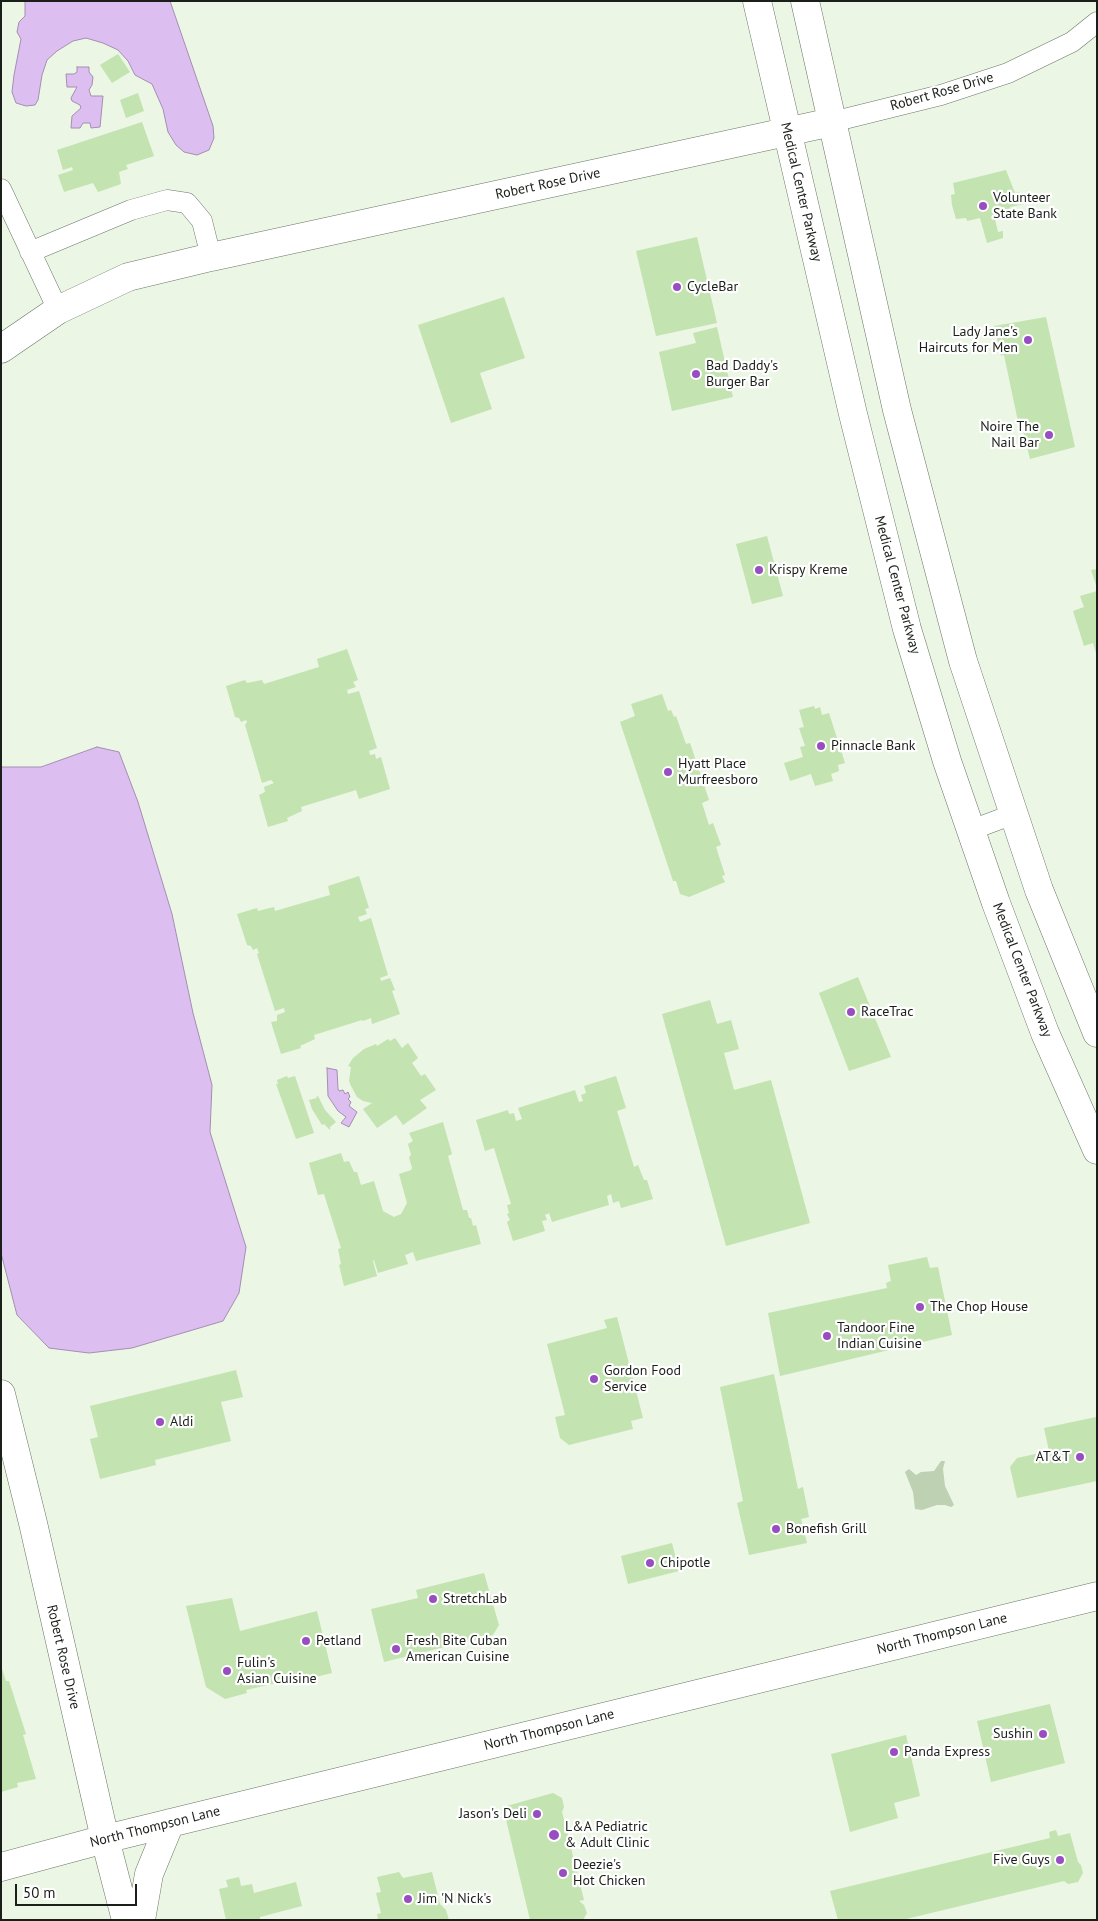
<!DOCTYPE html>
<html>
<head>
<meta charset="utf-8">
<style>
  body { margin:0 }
  #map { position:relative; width:1098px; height:1921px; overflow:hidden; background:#ebf6e5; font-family:"PT Sans",sans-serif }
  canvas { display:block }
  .frame { position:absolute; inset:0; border:2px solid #1b1f19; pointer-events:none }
  .scale { position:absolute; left:15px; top:1884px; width:122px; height:22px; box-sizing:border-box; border:2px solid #1b1f19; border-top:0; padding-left:6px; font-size:15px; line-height:18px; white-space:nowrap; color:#1b1f19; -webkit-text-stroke:4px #fff; paint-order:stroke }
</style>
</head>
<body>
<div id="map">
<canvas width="1098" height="1921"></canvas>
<div class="frame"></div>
<div class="scale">50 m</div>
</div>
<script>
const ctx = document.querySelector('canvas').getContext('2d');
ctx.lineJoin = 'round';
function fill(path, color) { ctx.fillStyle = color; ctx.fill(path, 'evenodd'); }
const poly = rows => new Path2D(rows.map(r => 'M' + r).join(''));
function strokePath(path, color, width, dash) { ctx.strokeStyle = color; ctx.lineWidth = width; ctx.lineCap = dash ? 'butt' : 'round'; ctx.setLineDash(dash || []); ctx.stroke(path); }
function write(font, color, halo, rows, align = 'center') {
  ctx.font = font + ' "PT Sans",sans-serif'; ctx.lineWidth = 4.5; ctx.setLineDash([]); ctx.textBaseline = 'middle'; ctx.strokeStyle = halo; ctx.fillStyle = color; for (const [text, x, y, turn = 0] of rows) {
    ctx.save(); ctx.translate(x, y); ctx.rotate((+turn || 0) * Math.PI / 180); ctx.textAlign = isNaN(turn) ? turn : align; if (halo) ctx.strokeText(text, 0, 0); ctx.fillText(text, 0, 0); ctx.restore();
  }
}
fill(poly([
  [941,1461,945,1461,943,1469,945,1486,954,1505,951,1507,945,1505,937,1505,922,1510,915,1509,913,1492,905,1472,909,1469,916,1475,921,1472,934,1471]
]), '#bed1b3');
const water = poly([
  [25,1,170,1,213,126,214,138,209,150,197,155,184,152,176,145,168,132,163,109,152,84,135,75,128,61,118,50,103,43,86,38,73,41,57,51,47,60,42,75,38,100,35,105,26,106,16,103,12,92,14,75,21,39,17,32,19,22,25,16,25,1],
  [77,67,89,67,89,72,93,77,92,85,89,90,91,96,103,96,100,127,91,128,90,123,83,123,80,128,71,128,72,116,81,108,80,105,72,101,71,98,77,87,67,87,66,74,74,74,77,72,77,67],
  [97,747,119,752,138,802,172,914,193,1013,212,1085,210,1132,246,1247,239,1293,223,1321,132,1348,89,1353,49,1348,17,1315,1,1253,1,767,41,767,97,747],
  [327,1068,337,1070,338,1089,339,1091,343,1090,345,1094,348,1092,350,1097,348,1099,351,1102,349,1106,357,1112,349,1127,341,1123,346,1117,338,1111,328,1096,327,1068]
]);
fill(water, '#ddbef0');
strokePath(water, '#a38eb0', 1);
fill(poly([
  [118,54,130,72,112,83,100,65],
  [138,93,144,111,126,118,120,100],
  [142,122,154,156,126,165,128,169,119,172,121,184,98,192,93,183,64,192,58,175,73,170,72,167,63,170,57,150],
  [1006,170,1015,193,1019,192,1024,204,1010,207,1010,211,994,215,998,232,1003,231,1003,238,987,243,980,218,967,221,966,218,956,219,952,205,951,195,955,194,953,183],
  [697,237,717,323,656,336,636,251],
  [504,297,525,358,480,373,492,409,451,423,418,325],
  [1046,317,1075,447,1030,459,1023,430,1020,431,1004,355,1001,356,994,326],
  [717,327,733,397,672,411,659,352,696,343,693,333],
  [767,536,783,596,752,604,736,544],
  [1097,569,1097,585,1096,585,1091,570],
  [1097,591,1097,653,1096,653,1093,643,1084,646,1073,611,1084,607,1080,596],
  [347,649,358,680,353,682,356,687,347,690,348,694,359,691,377,748,369,751,370,755,375,754,376,759,381,757,390,789,359,799,356,790,301,807,302,811,287,818,288,821,268,827,259,795,265,792,264,787,274,783,271,780,262,783,245,725,247,722,246,720,241,722,239,718,235,717,226,686,245,680,247,683,262,680,264,684,319,667,317,659],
  [662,694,668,711,671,710,674,717,676,716,686,744,690,743,709,800,702,803,709,825,713,823,721,845,716,847,725,875,722,876,725,882,689,897,680,894,676,881,673,881,620,722,635,716,631,704],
  [814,706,815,709,820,707,822,715,829,713,845,763,838,765,839,771,831,774,833,781,815,786,811,774,790,781,784,763,803,757,800,747,805,746,799,728,804,727,799,710],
  [359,876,369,908,365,909,367,914,358,917,360,922,371,918,388,975,380,978,381,981,390,978,395,990,392,991,400,1014,372,1024,371,1018,363,1021,362,1020,314,1035,315,1039,300,1046,301,1048,281,1054,271,1022,277,1021,277,1015,285,1012,284,1008,275,1011,257,954,259,953,257,948,253,950,251,946,247,945,237,914,257,908,258,911,274,907,275,911,330,895,328,886],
  [858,977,891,1057,849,1071,819,993],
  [710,1000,717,1024,731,1020,739,1049,724,1053,734,1090,771,1080,810,1223,726,1246,662,1014],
  [395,1038,402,1048,408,1043,418,1058,412,1063,421,1076,425,1074,436,1090,420,1100,427,1108,403,1125,396,1115,377,1128,363,1109,372,1103,363,1101,357,1097,351,1086,349,1081,351,1067,348,1066,353,1058,364,1049,376,1044,377,1046,388,1039,390,1041],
  [287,1076,288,1078,295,1076,314,1133,296,1139,276,1084,278,1084,277,1080],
  [616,1076,626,1108,617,1111,634,1167,638,1165,644,1180,647,1180,653,1199,621,1208,619,1201,613,1203,611,1194,607,1196,609,1205,552,1222,549,1213,545,1215,547,1220,542,1221,545,1231,513,1241,507,1222,510,1220,507,1214,509,1213,507,1205,511,1204,494,1148,485,1151,476,1120,508,1110,509,1114,514,1113,516,1121,522,1119,518,1108,575,1090,579,1102,583,1101,581,1095,586,1093,584,1086],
  [318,1096,325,1110,336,1122,330,1127,330,1130,324,1124,322,1125,312,1109,309,1100,317,1098,316,1097],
  [443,1122,452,1154,448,1156,463,1210,467,1210,469,1218,471,1218,473,1226,476,1225,481,1244,416,1261,413,1252,405,1255,408,1264,378,1273,374,1260,373,1261,377,1276,344,1286,339,1265,341,1264,338,1249,341,1248,324,1194,318,1195,309,1163,341,1153,344,1162,349,1161,354,1172,357,1172,361,1185,374,1181,383,1211,394,1217,401,1214,407,1203,399,1174,411,1170,412,1168,409,1157,411,1155,408,1144,413,1141,409,1133],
  [927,1257,930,1268,938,1267,952,1335,780,1376,768,1313,887,1288,886,1283,891,1281,888,1265],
  [617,1317,643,1418,631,1421,633,1429,569,1445,560,1438,555,1417,565,1415,547,1344,607,1328,604,1320],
  [236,1370,243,1397,221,1402,231,1441,155,1460,156,1465,100,1479,90,1439,98,1437,90,1406],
  [774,1374,798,1489,803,1487,809,1517,801,1519,807,1543,749,1555,737,1503,743,1501,720,1387],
  [1096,1417,1097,1481,1017,1498,1010,1467,1017,1458,1049,1451,1044,1428],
  [672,1543,679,1571,628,1584,621,1556],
  [484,1573,499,1625,493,1635,384,1662,371,1609,418,1598,416,1590],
  [232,1598,240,1631,317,1611,332,1673,307,1679,307,1676,246,1690,247,1693,225,1699,206,1687,186,1606],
  [1,1666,6,1681,9,1681,26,1734,23,1735,36,1779,17,1783,18,1787,1,1792],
  [1050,1704,1065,1763,991,1782,977,1721],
  [906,1735,920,1796,894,1803,898,1818,850,1832,831,1754],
  [553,1793,562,1798,564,1807,562,1812,584,1900,579,1901,584,1905,587,1913,583,1920,530,1920,503,1807],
  [1056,1830,1058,1836,1070,1833,1078,1862,1081,1865,1083,1873,1078,1882,1068,1884,1064,1881,902,1920,838,1920,830,1891,1050,1838,1049,1832],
  [399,1872,403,1878,432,1872,440,1904,446,1910,449,1920,378,1920,377,1914,381,1913,376,1893,381,1892,377,1877],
  [239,1877,241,1886,252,1884,254,1893,296,1882,302,1906,260,1917,260,1920,226,1920,219,1889,228,1887,226,1880]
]), '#c3e3b1');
const street = poly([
  [832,122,941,95,1008,73,1072,42,1097,22],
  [1,189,58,310],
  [30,252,131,210,167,200,187,203,202,221,211,257],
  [971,830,1014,814]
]);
const secondary = poly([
  [757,1,853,414,907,629,947,761,996,903,1045,1033,1097,1150],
  [805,1,897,410,963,661,1039,890,1097,1033],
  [1,349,58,310,128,277,211,257,832,122],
  [1,1394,33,1523,105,1839,126,1920],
  [1,1867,105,1839,1097,1596],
  [141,1920,149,1874,170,1823]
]);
strokePath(street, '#6c7667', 21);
strokePath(secondary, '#6c7667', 29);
strokePath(street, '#fff', 20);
strokePath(secondary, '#fff', 28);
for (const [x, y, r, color] of [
  [983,206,5,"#984ec0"],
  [677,287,5,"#984ec0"],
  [1028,340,5,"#984ec0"],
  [696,374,5,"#984ec0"],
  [1049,435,5,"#984ec0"],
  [759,570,5,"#984ec0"],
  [821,746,5,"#984ec0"],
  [668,772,5,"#984ec0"],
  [851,1012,5,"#984ec0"],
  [920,1307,5,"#984ec0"],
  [827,1336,5,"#984ec0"],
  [594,1379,5,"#984ec0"],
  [160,1422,5,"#984ec0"],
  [1080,1457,5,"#984ec0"],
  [776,1529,5,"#984ec0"],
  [650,1563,5,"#984ec0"],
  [433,1599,5,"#984ec0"],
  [306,1641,5,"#984ec0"],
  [396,1649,5,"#984ec0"],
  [227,1671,5,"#984ec0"],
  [1043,1734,5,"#984ec0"],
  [894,1752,5,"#984ec0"],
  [537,1814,5,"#984ec0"],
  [554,1835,6,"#984ec0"],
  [1060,1860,5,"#984ec0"],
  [563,1873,5,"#984ec0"],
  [408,1899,5,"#984ec0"]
]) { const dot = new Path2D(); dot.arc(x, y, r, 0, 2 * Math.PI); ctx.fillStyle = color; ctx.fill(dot); strokePath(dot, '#fff', 2); }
write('14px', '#1b1f19', '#fff', [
  ["Robert Rose Drive",942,92,-16],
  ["Robert Rose Drive",548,184,-12],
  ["Medical Center Parkway",801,192,77],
  ["Medical Center Parkway",897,585,75],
  ["Medical Center Parkway",1022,970,69],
  ["North Thompson Lane",942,1634,-14],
  ["Robert Rose Drive",63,1657,77],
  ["North Thompson Lane",549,1730,-14],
  ["North Thompson Lane",155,1827,-14]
]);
write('14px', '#1b1f19', '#fff', [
  ["Volunteer",993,198],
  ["State Bank",993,214],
  ["CycleBar",687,287],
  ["Lady Jane's",1018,332,"right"],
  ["Haircuts for Men",1018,348,"right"],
  ["Bad Daddy's",706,366],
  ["Burger Bar",706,382],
  ["Noire The",1039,427,"right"],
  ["Nail Bar",1039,443,"right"],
  ["Krispy Kreme",769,570],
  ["Pinnacle Bank",831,746],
  ["Hyatt Place",678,764],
  ["Murfreesboro",678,780],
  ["RaceTrac",861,1012],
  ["The Chop House",930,1307],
  ["Tandoor Fine",837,1328],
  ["Indian Cuisine",837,1344],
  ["Gordon Food",604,1371],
  ["Service",604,1387],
  ["Aldi",170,1422],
  ["AT&T",1070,1457,"right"],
  ["Bonefish Grill",786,1529],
  ["Chipotle",660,1563],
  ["StretchLab",443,1599],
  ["Petland",316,1641],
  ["Fresh Bite Cuban",406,1641],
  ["American Cuisine",406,1657],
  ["Fulin's",237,1663],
  ["Asian Cuisine",237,1679],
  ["Sushin",1033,1734,"right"],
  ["Panda Express",904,1752],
  ["Jason's Deli",527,1814,"right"],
  ["L&A Pediatric",565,1827],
  ["& Adult Clinic",565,1843],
  ["Five Guys",1050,1860,"right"],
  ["Deezie's",573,1865],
  ["Hot Chicken",573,1881],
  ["Jim 'N Nick's",418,1899]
], 'left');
</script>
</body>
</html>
